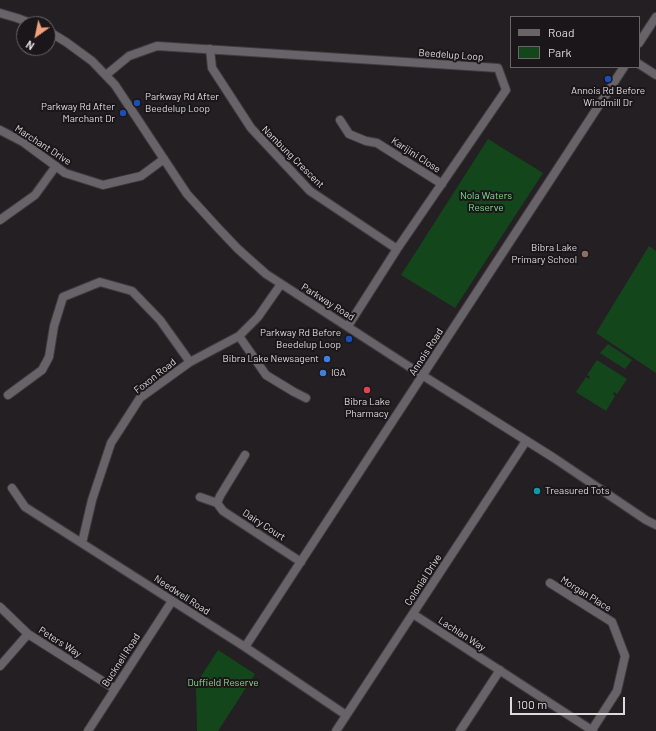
<!DOCTYPE html>
<html>
<head>
<meta charset="utf-8">
<style>
  body { margin:0 }
  #map { position:relative; width:656px; height:731px; overflow:hidden; background:#231f23; font-family:Barlow,sans-serif }
  canvas { display:block }
  .legend { position:absolute; left:510px; top:16px; width:130px; height:52px; box-sizing:border-box; background:#1a161a; border:1px solid #686468; margin:0; padding:5px 7px; list-style:none; font-size:12px; color:#dcdadc }
  .legend li { display:flex; align-items:center; gap:8px; height:20px }
  .legend b { width:20px; border:1px solid #686468 }
  .north { position:absolute; left:16px; top:16px; width:40px; height:40px; box-sizing:border-box; background:#1a161a; border:1px solid #686468; border-radius:50%; rotate:213deg; font-size:11px; font-weight:700; line-height:16px; text-align:center; color:#dcdadc }
  .north::after { content:''; display:block; margin:auto; width:14px; height:18px; background:#f2a17e; clip-path:polygon(50% 0,100% 100%,50% 72%,0 100%) }
  .scale { position:absolute; left:510px; top:697px; width:115px; height:18px; box-sizing:border-box; border:2px solid #dcdadc; border-top:0; padding-left:5px; font-size:12px; line-height:14px; white-space:nowrap; color:#dcdadc; -webkit-text-stroke:3px #1a161a; paint-order:stroke }
</style>
</head>
<body>
<div id="map">
<canvas width="656" height="731"></canvas>
<ul class="legend">
<li><b style="height:5px;background:#686368"></b>Road</li>
<li><b style="height:11px;background:#14461c"></b>Park</li>
</ul>
<div class="north">N</div>
<div class="scale">100 m</div>
</div>
<script>
const ctx = document.querySelector('canvas').getContext('2d');
ctx.lineJoin = 'round';
function fill(path, color) { ctx.fillStyle = color; ctx.fill(path, 'evenodd'); }
const poly = rows => new Path2D(rows.map(r => 'M' + r).join(''));
function strokePath(path, color, width, dash) { ctx.strokeStyle = color; ctx.lineWidth = width; ctx.lineCap = dash ? 'butt' : 'round'; ctx.setLineDash(dash || []); ctx.stroke(path); }
function write(font, color, halo, rows, align = 'center') {
  ctx.font = font + ' Barlow,sans-serif'; ctx.lineWidth = 4; ctx.setLineDash([]); ctx.textBaseline = 'middle'; ctx.strokeStyle = halo; ctx.fillStyle = color; for (const [text, x, y, turn = 0] of rows) {
    ctx.save(); ctx.translate(x, y); ctx.rotate((+turn || 0) * Math.PI / 180); ctx.textAlign = isNaN(turn) ? turn : align; if (halo) ctx.strokeText(text, 0, 0); ctx.fillText(text, 0, 0); ctx.restore();
  }
}
fill(poly([
  [488,139,543,173,455,308,401,275],
  [649,246,656,251,656,373,596,333],
  [608,344,632,360,625,369,600,353],
  [597,360,627,379,617,394,614,392,613,394,615,396,606,411,576,392,586,377,589,379,590,377,587,375],
  [218,650,255,674,218,731,197,731,196,684]
]), '#14461c');
const minor = poly([
  [0,13,17,18,33,24],
  [48,31,66,42,92,61,115,85,187,194,218,228,238,249,266,274,422,375,554,458,646,520,656,525],
  [639,43,656,17],
  [210,49,212,68,251,128,310,191,397,249],
  [639,64,656,75],
  [106,75,129,56,157,46,498,68,506,90,397,249,348,326],
  [340,120,349,134,366,141,377,143,442,184],
  [0,130,23,142,65,173,103,185,141,176,164,159],
  [0,220,35,195,56,166],
  [239,336,266,375,294,392,306,398],
  [8,395,42,370,49,357,54,326,63,297,100,282,132,291,160,320,190,362],
  [245,455,220,496,217,503,223,511,301,562],
  [12,488,25,507,245,647,346,715],
  [200,497,217,503],
  [82,543,92,500,111,443,140,398,190,362,239,336,258,317,281,284],
  [550,583,612,622,625,656,617,691,592,730],
  [0,607,28,634,115,689],
  [413,614,593,731],
  [245,647,624,67],
  [0,666,28,634],
  [88,731,172,601],
  [336,731,526,441],
  [460,731,500,670]
]);
strokePath(minor, '#3f3b3f', 10);
strokePath(minor, '#686368', 8);
for (const [x, y, r, color] of [
  [608,79,4,"#1a4fb4"],
  [137,103,4,"#1a4fb4"],
  [123,113,4,"#1a4fb4"],
  [585,254,4,"#8d6e63"],
  [349,339,4,"#1a4fb4"],
  [327,359,4,"#3f7fe0"],
  [323,373,4,"#3f7fe0"],
  [367,390,4,"#e0444e"],
  [537,491,4,"#0f9aa8"]
]) { const dot = new Path2D(); dot.arc(x, y, r, 0, 2 * Math.PI); ctx.fillStyle = color; ctx.fill(dot); strokePath(dot, '#1a161a', 1.5); }
write('10px', '#dcdadc', '#1a161a', [
  ["Beedelup Loop",451,55,4],
  ["Marchant Drive",43,145,33],
  ["Karijini Close",416,155,33],
  ["Nambung Crescent",293,157,45],
  ["Parkway Road",328,302,32],
  ["Annois Road",426,352,-57],
  ["Foxon Road",155,376,-38],
  ["Dairy Court",264,525,33],
  ["Colonial Drive",423,580,-57],
  ["Morgan Place",586,594,32],
  ["Needwell Road",182,595,33],
  ["Lachlan Way",462,634,33],
  ["Peters Way",60,642,32],
  ["Bucknell Road",121,660,-57]
]);
write('10px', '#dcdadc', '#1a161a', [
  ["Annois Rd Before",608,91,"center"],
  ["Windmill Dr",608,103,"center"],
  ["Parkway Rd After",145,97,"left"],
  ["Beedelup Loop",145,109,"left"],
  ["Parkway Rd After",115,107],
  ["Marchant Dr",115,119],
  ["Bibra Lake",577,248],
  ["Primary School",577,260],
  ["Parkway Rd Before",341,333],
  ["Beedelup Loop",341,345],
  ["Bibra Lake Newsagent",319,359],
  ["IGA",331,373,"left"],
  ["Bibra Lake",367,402,"center"],
  ["Pharmacy",367,414,"center"],
  ["Treasured Tots",545,491,"left"]
], 'right');
write('10px', '#84db8c', '#1a161a', [
  ["Nola Waters",486,196],
  ["Reserve",486,208],
  ["Duffield Reserve",223,683]
]);
</script>
</body>
</html>
